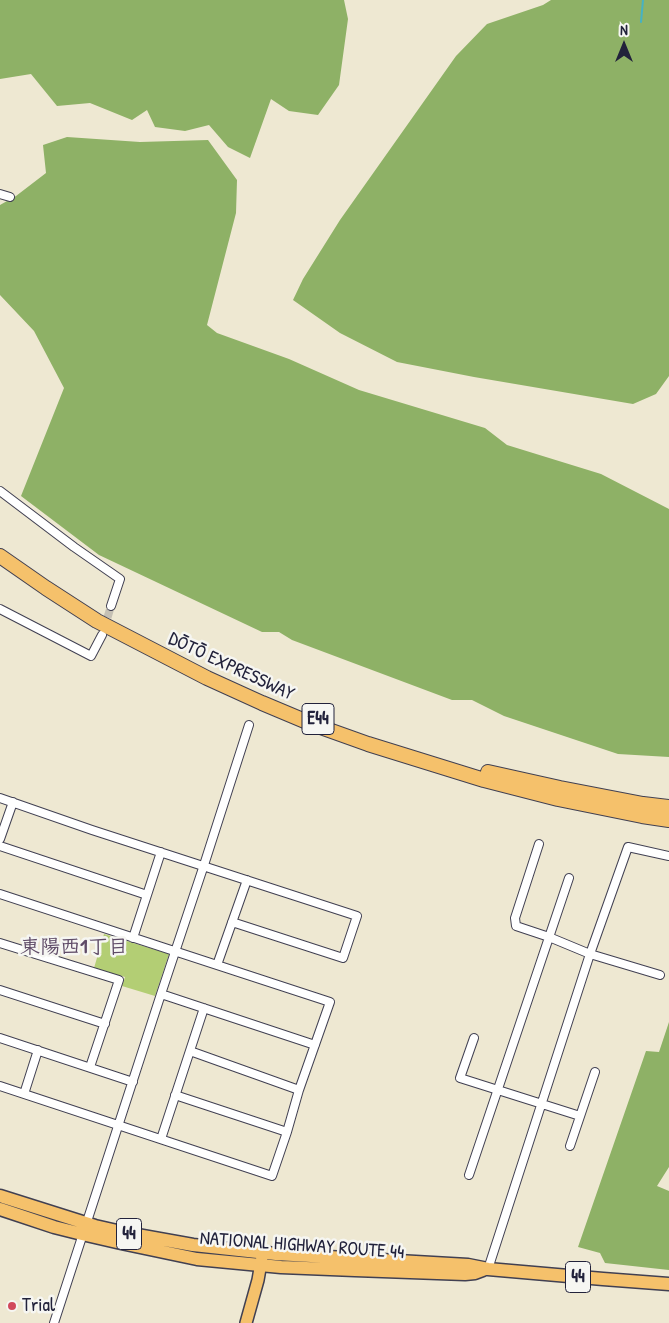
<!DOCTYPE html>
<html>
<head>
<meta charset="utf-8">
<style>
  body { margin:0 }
  #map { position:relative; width:669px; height:1323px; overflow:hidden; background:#eee8d2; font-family:"Patrick Hand",sans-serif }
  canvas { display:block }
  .north { position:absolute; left:599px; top:20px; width:50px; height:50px; -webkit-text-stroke:4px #f6f6f2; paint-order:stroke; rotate:0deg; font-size:14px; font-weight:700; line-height:20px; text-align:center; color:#22223b }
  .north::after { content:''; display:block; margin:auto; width:18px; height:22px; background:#22223b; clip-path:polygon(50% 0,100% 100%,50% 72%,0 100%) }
</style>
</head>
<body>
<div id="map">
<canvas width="669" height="1323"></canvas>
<div class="north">N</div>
</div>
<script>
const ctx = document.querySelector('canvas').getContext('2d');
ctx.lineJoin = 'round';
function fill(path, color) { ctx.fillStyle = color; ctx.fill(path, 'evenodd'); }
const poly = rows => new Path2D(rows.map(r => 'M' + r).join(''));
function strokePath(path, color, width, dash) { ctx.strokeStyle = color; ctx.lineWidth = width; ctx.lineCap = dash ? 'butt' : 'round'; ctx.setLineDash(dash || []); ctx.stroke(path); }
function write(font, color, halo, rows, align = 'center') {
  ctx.font = font + ' "Patrick Hand","Klee One",sans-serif'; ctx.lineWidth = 5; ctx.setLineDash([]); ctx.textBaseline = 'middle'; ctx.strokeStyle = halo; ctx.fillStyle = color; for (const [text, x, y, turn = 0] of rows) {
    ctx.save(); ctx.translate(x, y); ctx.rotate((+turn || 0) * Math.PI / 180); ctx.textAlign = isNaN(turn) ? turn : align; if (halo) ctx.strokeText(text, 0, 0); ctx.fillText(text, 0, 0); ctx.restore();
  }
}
fill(poly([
  [104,934,169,954,155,996,122,986,125,977,94,968]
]), '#b3ce74');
fill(poly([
  [0,0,344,0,348,19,339,85,318,115,289,111,271,99,250,158,228,147,209,125,185,131,155,127,147,110,132,120,90,103,57,106,31,74,0,79],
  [551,0,669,0,669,376,656,394,633,404,474,377,397,362,340,333,293,300,303,279,340,220,456,56,487,24,543,5],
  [67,137,140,142,208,140,237,180,236,213,207,325,217,333,289,359,359,390,485,428,507,445,601,474,669,509,669,757,618,754,504,716,472,700,452,700,292,640,279,632,262,632,99,555,21,496,64,388,34,331,0,295,0,205,16,196,46,173,43,145],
  [669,1022,669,1167,657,1186,669,1191,669,1270,605,1263,600,1253,578,1247,646,1051,659,1052]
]), '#8eb166');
strokePath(poly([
  [641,22,643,0]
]), '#46b2c3', 2);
strokePath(poly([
  [104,629,111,606]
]), '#c5c0b4', 8, [8, 4]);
const minor = poly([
  [0,194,10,197],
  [0,491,74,547,120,579,111,606],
  [0,609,91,656,102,635],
  [0,798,92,830,357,916,343,958,232,922],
  [0,839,13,802],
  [539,844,515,918,516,926,549,937,590,954,660,975],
  [0,846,147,895],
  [0,894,330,1002,299,1090,287,1132,272,1176,0,1086],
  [133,938,161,852],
  [0,943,119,980,90,1067],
  [217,965,247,880],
  [0,990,105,1024],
  [161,994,315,1045],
  [0,1038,133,1082],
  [474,1038,460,1078,580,1116],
  [190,1051,299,1090],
  [24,1094,38,1050],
  [175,1095,287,1132],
  [161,1139,204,1008],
  [570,1146,595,1072],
  [469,1175,569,878],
  [488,1269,590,954,628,847,669,856],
  [54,1323,161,994,204,865,249,725]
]);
const primary = poly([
  [246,1323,258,1280,262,1257]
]);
const trunk = poly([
  [0,1196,95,1226,126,1233,193,1245,276,1254,468,1265,488,1269,603,1279,669,1284],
  [0,1209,54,1227,82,1234,121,1243,197,1259,281,1267,355,1270,465,1274,475,1273,483,1270]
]);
const motorway = poly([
  [0,556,46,588,97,621,207,678,262,703,312,724,368,744,484,780,558,799,642,816,669,820],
  [488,772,560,788,643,804,669,807]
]);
strokePath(minor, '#414052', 10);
strokePath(primary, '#414052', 14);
strokePath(trunk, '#414052', 15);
strokePath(motorway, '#414052', 16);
strokePath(minor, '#fff', 8);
strokePath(primary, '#f5c16b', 11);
strokePath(trunk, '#f5c16b', 12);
strokePath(motorway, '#f5c16b', 14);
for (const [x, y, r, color] of [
  [12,1306,5,"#d1495b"]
]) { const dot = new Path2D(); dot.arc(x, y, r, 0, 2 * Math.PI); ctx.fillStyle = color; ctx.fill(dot); strokePath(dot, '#f6f6f2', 2); }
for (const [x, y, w] of [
  [318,719,32],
  [129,1234,25],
  [578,1277,25]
]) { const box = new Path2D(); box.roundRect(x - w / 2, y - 15.5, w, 31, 4); ctx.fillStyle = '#f6f6f2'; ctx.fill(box); strokePath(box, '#22223b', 1); }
write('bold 18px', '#22223b', null, [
  ["E44",318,719],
  ["44",129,1234],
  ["44",578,1277]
]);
write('19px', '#22223b', '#f6f6f2', [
  ["DŌTŌ EXPRESSWAY",231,667,25],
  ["NATIONAL HIGHWAY ROUTE 44",302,1246,4]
]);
write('19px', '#22223b', '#f6f6f2', [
  ["Trial",22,1306]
], 'left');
write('bold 20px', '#5f4b67', '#f6f6f2', [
  ["東陽西1丁目",74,948]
]);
</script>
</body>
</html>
